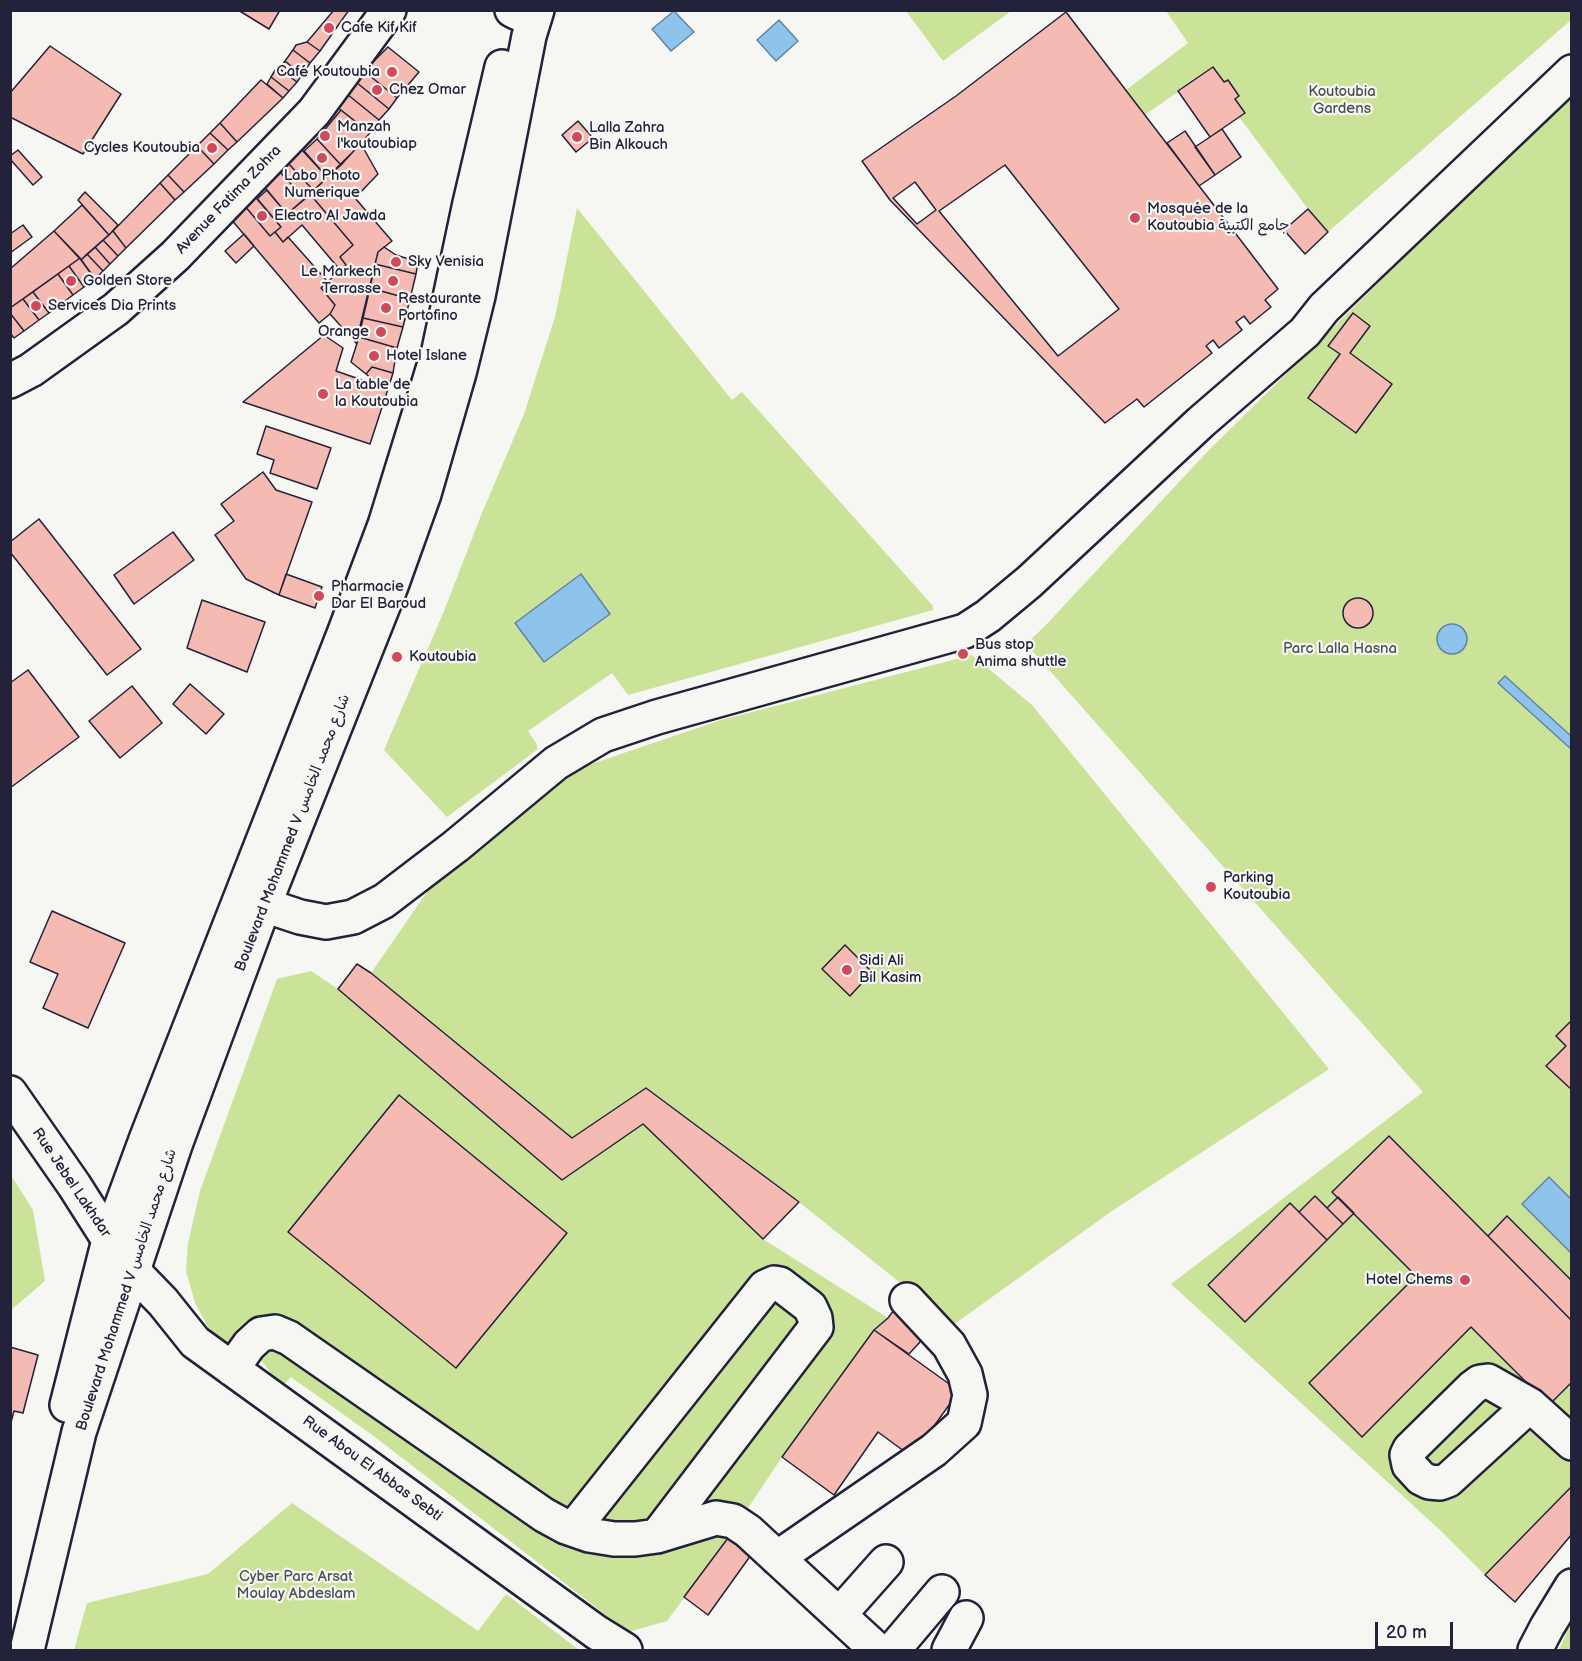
<!DOCTYPE html>
<html>
<head>
<meta charset="utf-8">
<style>
  body { margin:0 }
  #map { position:relative; width:1582px; height:1661px; overflow:hidden; background:#f6f6f2; font-family:"Balsamiq Sans",sans-serif }
  canvas { display:block }
  .frame { position:absolute; inset:0; border:12px solid #22223b; pointer-events:none }
  .scale { position:absolute; left:1375px; top:1622px; width:78px; height:27px; box-sizing:border-box; border:3px solid #22223b; border-top:0; padding-left:8px; font-size:18px; line-height:21px; white-space:nowrap; color:#22223b; -webkit-text-stroke:4px #f6f6f2; paint-order:stroke }
</style>
</head>
<body>
<div id="map">
<canvas width="1582" height="1661"></canvas>
<div class="frame"></div>
<div class="scale">20 m</div>
</div>
<script>
const ctx = document.querySelector('canvas').getContext('2d');
ctx.lineJoin = 'round';
function fill(path, color) { ctx.fillStyle = color; ctx.fill(path, 'evenodd'); }
const poly = rows => new Path2D(rows.map(r => 'M' + r).join(''));
function strokePath(path, color, width, dash) { ctx.strokeStyle = color; ctx.lineWidth = width; ctx.lineCap = dash ? 'butt' : 'round'; ctx.setLineDash(dash || []); ctx.stroke(path); }
function write(font, color, halo, rows, align = 'center') {
  ctx.font = font + ' "Balsamiq Sans","Playpen Sans Arabic",sans-serif'; ctx.lineWidth = 4.5; ctx.setLineDash([]); ctx.textBaseline = 'middle'; ctx.strokeStyle = halo; ctx.fillStyle = color; for (const [text, x, y, turn = 0] of rows) {
    ctx.save(); ctx.translate(x, y); ctx.rotate((+turn || 0) * Math.PI / 180); ctx.textAlign = isNaN(turn) ? turn : align; if (halo) ctx.strokeText(text, 0, 0); ctx.fillText(text, 0, 0); ctx.restore();
  }
}
fill(poly([
  [906,11,1011,11,943,61],
  [1166,11,1571,11,1571,20,1328,232,1308,209,1239,117,1245,112,1235,99,1239,96,1228,80,1224,82,1213,67,1145,115,1128,93,1126,90,1188,43],
  [1571,93,1572,1020,1556,1036,1566,1046,1546,1066,1571,1090,1571,1486,1485,1575,1440,1530,1171,1284,1423,1092,1026,644,1045,626,1207,452],
  [577,208,732,400,742,392,933,606,933,610,628,695,612,673,528,731,536,743,538,749,447,817,384,750,444,611,482,513,524,414,555,317],
  [972,655,1032,705,1329,1069,1112,1211,953,1325,799,1202,647,1088,572,1138,371,973,436,879,562,774,721,720],
  [311,971,338,989,562,1180,643,1124,763,1239,888,1318,874,1330,782,1457,728,1538,667,1621,628,1632,375,1437,291,1377,282,1387,249,1345,233,1350,208,1327,195,1303,186,1271,188,1243,200,1191,277,979],
  [11,1175,33,1210,45,1281,11,1310],
  [292,1503,478,1631,506,1594,579,1650,74,1650,87,1603,208,1574],
  [1571,1624,1571,1650,1559,1650,1568,1629]
]), '#cbe398');
const water = poly([
  [674,11,694,32,671,51,652,29,674,11],
  [779,20,798,41,776,61,757,40,779,20],
  [581,574,610,614,544,662,515,623,581,574],
  '1437 639a15 15 0 1 1 30 0a15 15 0 1 1-30 0Z',
  [1505,676,1571,736,1571,749,1498,683,1505,676],
  [1549,1177,1571,1199,1571,1253,1522,1204,1549,1177]
]);
fill(water, '#8ec4ec');
strokePath(water, '#6383a5', 1.5);
const building = poly([
  [238,10,280,10,269,29,238,10],
  [334,10,349,10,320,51,307,42,334,10],
  [1066,12,1278,289,1265,300,1271,307,1250,324,1244,316,1236,322,1242,330,1219,348,1213,340,1206,346,1212,353,1144,407,1137,399,1105,423,890,200,862,161,956,96,1066,12],
  [1005,165,1119,309,1058,356,939,211,1005,165],
  [915,182,936,210,917,224,893,198,915,182],
  [307,42,320,51,310,63,293,50,296,45,307,42],
  [50,46,121,94,83,154,10,117,10,93,50,46],
  [388,47,419,72,397,98,364,71,388,47],
  [293,50,310,63,302,75,285,61,293,50],
  [285,61,302,75,297,82,280,69,285,61],
  [277,67,297,82,289,91,271,77,277,67],
  [1213,67,1224,82,1228,80,1239,96,1235,99,1245,113,1210,137,1178,91,1213,67],
  [364,71,397,98,389,109,356,82,364,71],
  [271,77,289,91,283,98,267,84,271,77],
  [261,80,283,98,237,142,220,123,261,80],
  [356,82,389,109,379,120,347,94,356,82],
  [347,94,379,120,370,133,337,107,347,94],
  [341,110,370,133,341,165,317,139,341,110],
  [578,121,593,138,576,152,562,135,578,121],
  [220,123,237,142,228,150,210,133,220,123],
  [1222,129,1241,157,1215,175,1195,147,1222,129],
  [1185,131,1215,175,1199,186,1167,143,1185,131],
  [210,133,228,150,214,164,197,146,210,133],
  [317,139,341,165,327,177,304,151,317,139],
  [361,144,378,174,355,198,392,241,378,252,356,343,330,314,335,305,321,288,346,265,340,257,353,245,310,194,361,144],
  [197,146,214,164,184,192,168,175,197,146],
  [301,149,327,177,314,191,288,163,301,149],
  [18,150,42,177,33,185,10,159,10,156,18,150],
  [288,163,314,191,305,199,279,171,288,163],
  [279,171,305,199,287,214,264,187,279,171],
  [168,175,184,192,175,200,160,183,168,175],
  [160,183,175,200,126,248,113,231,160,183],
  [267,190,287,214,310,194,353,245,340,257,346,265,340,270,302,225,283,242,275,232,281,227,257,199,267,190],
  [85,192,118,225,109,235,78,200,85,192],
  [255,196,281,227,270,236,244,205,255,196],
  [82,205,109,235,81,260,54,231,82,205],
  [244,205,270,236,275,232,283,242,288,237,328,282,321,288,335,305,330,314,319,323,230,218,244,205],
  [1308,209,1328,232,1305,254,1284,230,1308,209],
  [23,225,32,237,10,253,10,234,23,225],
  [54,231,80,258,10,308,10,269,54,231],
  [113,231,126,248,118,256,103,240,113,231],
  [244,234,254,246,236,263,225,251,244,234],
  [103,240,118,256,110,264,95,247,103,240],
  [95,247,110,264,103,271,87,254,95,247],
  [384,247,396,255,418,262,416,274,375,264,378,252,384,247],
  [87,254,103,271,95,279,81,260,87,254],
  [80,258,95,279,84,287,69,266,80,258],
  [375,264,416,274,410,299,370,288,375,264],
  [69,266,84,287,73,295,58,274,69,266],
  [58,274,73,295,49,313,33,292,58,274],
  [370,288,410,299,403,327,363,318,370,288],
  [33,292,49,313,39,320,23,299,33,292],
  [23,299,39,320,24,331,10,313,10,308,23,299],
  [10,313,24,331,14,338,10,333,10,313],
  [1353,313,1370,326,1350,353,1392,384,1356,433,1308,398,1340,354,1328,346,1353,313],
  [363,318,403,327,397,348,359,337,363,318],
  [324,335,343,348,336,371,388,389,370,444,243,402,324,335],
  [359,337,397,348,393,373,372,367,366,374,351,362,359,337],
  [372,367,393,373,388,389,380,386,366,374,372,367],
  [266,426,331,448,317,489,270,473,274,460,257,454,266,426],
  [263,472,276,490,312,502,279,595,246,579,215,535,234,521,221,504,263,472],
  [39,519,141,649,107,675,10,552,10,542,39,519],
  [173,532,194,560,134,604,114,575,173,532],
  [286,574,322,587,315,608,279,595,286,574],
  '1343 613a15 15 0 1 1 30 0a15 15 0 1 1-30 0Z',
  [202,600,265,622,247,672,187,648,202,600],
  [28,670,79,737,10,788,10,683,28,670],
  [190,684,224,714,206,734,173,704,190,684],
  [132,686,162,723,120,758,89,721,132,686],
  [52,911,125,943,88,1028,43,1008,58,974,30,962,52,911],
  [845,945,872,972,850,996,822,969,845,945],
  [357,964,371,973,572,1138,646,1088,799,1202,763,1239,643,1124,562,1180,338,989,357,964],
  [1572,1020,1572,1090,1546,1066,1566,1046,1556,1036,1572,1020],
  [399,1095,567,1233,456,1368,288,1232,399,1095],
  [1389,1136,1572,1321,1572,1382,1549,1405,1471,1327,1362,1437,1309,1383,1416,1276,1332,1192,1389,1136],
  [1315,1196,1343,1224,1327,1240,1299,1212,1315,1196],
  [1338,1197,1354,1213,1343,1224,1327,1208,1338,1197],
  [1290,1203,1327,1240,1245,1322,1208,1285,1290,1203],
  [1507,1216,1572,1281,1572,1321,1488,1236,1507,1216],
  [896,1307,930,1331,909,1354,874,1330,888,1318,896,1307],
  [874,1330,959,1391,912,1457,878,1432,834,1495,782,1457,874,1330],
  [10,1347,38,1355,23,1413,14,1411,10,1426,10,1347],
  [1572,1486,1572,1534,1515,1602,1485,1575,1572,1486],
  [728,1538,751,1555,708,1615,684,1597,728,1538]
]);
fill(building, '#f5bab1');
strokePath(building, '#22223b', 1.5);
const minor = poly([
  [512,10,518,13],
  [10,381,31,370,116,309,175,256,314,112,389,10],
  [264,905,300,917,326,922,353,917,384,901,456,846,556,763,603,735,657,717,965,631,988,616,1029,582,1201,422,1305,332,1324,308,1572,72],
  [10,1093,74,1185,109,1240,133,1271,163,1302,195,1342,596,1632,625,1650],
  [232,1369,249,1345,261,1334,275,1332,289,1338,544,1515,566,1527,589,1535,614,1539,635,1539,657,1536,716,1518,733,1521,748,1531,877,1650],
  [1530,1405,1448,1480,1440,1483,1429,1482,1421,1478,1409,1465,1407,1455,1410,1449,1472,1388,1480,1382,1488,1381,1530,1405,1572,1443],
  [573,1529,765,1287,774,1283,780,1284,810,1307,815,1318,816,1327,657,1536],
  [777,1558,934,1450,964,1423,970,1395,965,1374,949,1345,907,1300],
  [839,1615,886,1562],
  [893,1650,942,1592],
  [949,1650,966,1618],
  [1535,1650,1547,1627,1572,1586]
]);
const major = poly([
  [67,1405,109,1240,147,1137,344,634,385,525,439,350,470,203,502,67],
  [27,1650,79,1432,175,1145,264,905,391,586,424,494,459,373,478,296,529,36,537,10]
]);
strokePath(minor, '#22223b', 38);
strokePath(major, '#22223b', 38);
strokePath(minor, '#f6f6f2', 33);
strokePath(major, '#f6f6f2', 33);
for (const [x, y, r, color] of [
  [329,28,6,"#d1495b"],
  [392,72,6,"#d1495b"],
  [377,90,6,"#d1495b"],
  [325,136,6,"#d1495b"],
  [577,137,6,"#d1495b"],
  [212,148,6,"#d1495b"],
  [322,158,6,"#d1495b"],
  [262,216,6,"#d1495b"],
  [1135,218,6,"#d1495b"],
  [396,262,6,"#d1495b"],
  [71,281,6,"#d1495b"],
  [393,281,6,"#d1495b"],
  [36,306,6,"#d1495b"],
  [386,308,6,"#d1495b"],
  [381,332,6,"#d1495b"],
  [374,356,6,"#d1495b"],
  [323,394,6,"#d1495b"],
  [319,596,6,"#d1495b"],
  [963,654,6,"#d1495b"],
  [397,657,6,"#d1495b"],
  [1211,887,6,"#d1495b"],
  [847,970,6,"#d1495b"],
  [1465,1280,6,"#d1495b"]
]) { const dot = new Path2D(); dot.arc(x, y, r, 0, 2 * Math.PI); ctx.fillStyle = color; ctx.fill(dot); strokePath(dot, '#f6f6f2', 2); }
write('15px', '#22223b', '#f6f6f2', [
  ["Cafe Kif Kif",341,28],
  ["Café Koutoubia",380,72,"right"],
  ["Chez Omar",389,90],
  ["Manzah",337,127],
  ["l'koutoubiap",337,144],
  ["Lalla Zahra",589,128],
  ["Bin Alkouch",589,145],
  ["Cycles Koutoubia",200,148,"right"],
  ["Labo Photo",322,176,"center"],
  ["Numerique",322,193,"center"],
  ["Mosquée de la",1147,209],
  ["Koutoubia جامع الكتبية",1147,226],
  ["Electro Al Jawda",274,216],
  ["Sky Venisia",408,262],
  ["Le Markech",381,272,"right"],
  ["Terrasse",381,289,"right"],
  ["Golden Store",83,281],
  ["Restaurante",398,299],
  ["Portofino",398,316],
  ["Services Dia Prints",48,306],
  ["Orange",369,332,"right"],
  ["Hotel Islane",386,356],
  ["La table de",335,385],
  ["la Koutoubia",335,402],
  ["Pharmacie",331,587],
  ["Dar El Baroud",331,604],
  ["Bus stop",975,645],
  ["Anima shuttle",975,662],
  ["Koutoubia",409,657],
  ["Parking",1223,878],
  ["Koutoubia",1223,895],
  ["Sidi Ali",859,961],
  ["Bil Kasim",859,978],
  ["Hotel Chems",1453,1280,"right"]
], 'left');
write('15px', '#4c5252', '#f6f6f2', [
  ["Koutoubia",1342,92],
  ["Gardens",1342,109],
  ["Parc Lalla Hasna",1340,649],
  ["Cyber Parc Arsat",296,1577],
  ["Moulay Abdeslam",296,1594]
]);
write('15px', '#22223b', '#f6f6f2', [
  ["Avenue Fatima Zohra",229,200,-46],
  ["Boulevard Mohammed V شارع محمد الخامس",293,833,-69],
  ["Rue Jebel Lakhdar",71,1183,56],
  ["Boulevard Mohammed V شارع محمد الخامس",127,1290,-72],
  ["Rue Abou El Abbas Sebti",372,1469,36]
]);
</script>
</body>
</html>
